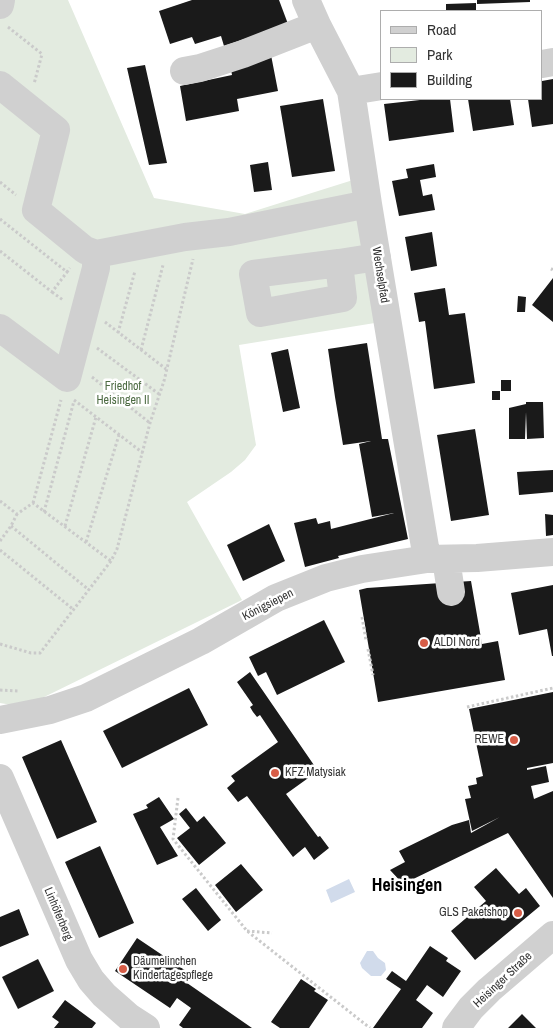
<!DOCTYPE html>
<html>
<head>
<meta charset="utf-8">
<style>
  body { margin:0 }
  #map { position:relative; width:553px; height:1028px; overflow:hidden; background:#fff; font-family:"Archivo Narrow",sans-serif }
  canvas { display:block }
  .legend { position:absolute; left:380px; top:10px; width:162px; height:90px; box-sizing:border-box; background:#fff; border:1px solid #adadad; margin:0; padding:6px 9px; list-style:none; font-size:15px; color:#333 }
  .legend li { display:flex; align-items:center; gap:10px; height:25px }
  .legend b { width:25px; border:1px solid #adadad }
</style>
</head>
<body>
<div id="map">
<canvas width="553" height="1028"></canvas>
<ul class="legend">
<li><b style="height:6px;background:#d0d0d0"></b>Road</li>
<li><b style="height:14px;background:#e3ebe0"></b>Park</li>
<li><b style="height:14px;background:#1a1a1a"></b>Building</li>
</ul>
</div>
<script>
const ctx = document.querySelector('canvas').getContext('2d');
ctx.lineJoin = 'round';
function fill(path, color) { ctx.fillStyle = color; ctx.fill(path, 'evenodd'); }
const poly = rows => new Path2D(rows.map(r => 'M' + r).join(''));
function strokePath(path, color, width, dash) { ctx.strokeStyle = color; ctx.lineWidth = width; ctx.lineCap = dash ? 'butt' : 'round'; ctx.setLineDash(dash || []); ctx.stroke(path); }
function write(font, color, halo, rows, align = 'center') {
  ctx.font = font + ' "Archivo Narrow",sans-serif'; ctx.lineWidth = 5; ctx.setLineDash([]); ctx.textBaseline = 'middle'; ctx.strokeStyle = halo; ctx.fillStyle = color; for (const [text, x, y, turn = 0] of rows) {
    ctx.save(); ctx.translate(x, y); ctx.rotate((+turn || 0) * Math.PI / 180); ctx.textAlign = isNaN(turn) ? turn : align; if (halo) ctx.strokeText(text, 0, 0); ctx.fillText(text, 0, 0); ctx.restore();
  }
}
fill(poly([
  [0,0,68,0,154,198,245,214,353,180,381,322,239,345,256,445,245,460,231,472,187,502,242,600,40,699,12,705,0,703]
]), '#e3ebe0');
fill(poly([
  [349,879,355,892,331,903,326,890],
  [367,951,373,951,378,958,385,963,386,970,381,976,371,976,362,968,360,963]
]), '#d1dbeb');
fill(poly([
  [192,0,279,0,288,24,224,46,221,36,195,44,192,37,170,44,159,11],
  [477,0,530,0,530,2,477,4],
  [476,3,476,11,446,11,446,4],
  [271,55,278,91,237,99,239,111,186,121,180,86,232,75,230,64],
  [145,65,167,163,149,165,127,68],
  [553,79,553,124,532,127,528,99,542,99,542,81],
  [323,99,335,171,292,177,280,106],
  [429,99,450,99,454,132,389,141,384,104],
  [468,99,510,99,514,125,473,131],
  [268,162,272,190,254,192,250,165],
  [434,164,436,177,420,180,423,196,432,194,435,210,399,216,392,181,408,178,406,169],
  [432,232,437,266,411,271,405,237],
  [553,278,553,322,532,305],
  [445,288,449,315,465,313,475,383,434,389,425,321,419,322,414,293],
  [518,296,526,297,525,312,517,312],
  [367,343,382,439,388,439,408,539,338,556,339,558,305,567,294,523,316,518,318,524,330,521,331,529,394,513,372,517,359,444,371,441,343,445,335,397,328,349],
  [288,349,300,408,283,412,271,353],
  [501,380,511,380,511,391,501,391],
  [492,391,500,391,500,400,492,400],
  [526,402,543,402,544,438,527,439,526,412,525,439,509,439,509,408,526,404],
  [475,429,489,515,451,521,437,435],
  [553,470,553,492,519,495,517,472],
  [545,514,553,515,553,535,546,536],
  [269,524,285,561,243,581,227,545],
  [471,581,482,644,498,641,505,680,378,702,359,590,367,588],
  [553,585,553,656,552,656,547,629,519,635,511,593],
  [324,620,345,662,277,695,266,672,258,676,249,657],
  [250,672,318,771,286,794,318,837,320,836,329,848,314,860,305,847,293,857,247,796,238,802,227,788,235,781,231,776,278,742,260,715,257,717,253,712,250,707,253,705,237,682],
  [189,688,208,725,122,768,103,731],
  [553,692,553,763,527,768,527,770,546,766,549,782,531,786,534,799,553,791,553,898,508,833,403,884,390,870,405,862,399,851,452,825,469,820,471,833,500,817,472,831,465,799,471,798,468,786,477,784,476,778,483,776,469,709],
  [61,740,97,822,57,839,22,757],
  [159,797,174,819,160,827,178,856,157,865,133,814,148,808,146,805],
  [186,808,197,822,204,816,226,843,199,865,177,838,190,828,179,814],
  [100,846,134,923,99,938,65,862],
  [241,864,263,890,236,912,215,885],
  [496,868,519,894,526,888,540,906,475,960,451,931,486,901,474,887],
  [196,888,221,920,208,931,182,899],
  [19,909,29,935,0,947,0,917],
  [137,938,192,975,187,983,252,1028,183,1028,179,1025,191,1008,177,998,170,1008,115,971],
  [430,946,448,958,446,961,461,971,443,997,427,985,416,1000,433,1013,422,1028,373,1028,401,989,386,979,392,971,406,981],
  [38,959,54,991,18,1009,2,977],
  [301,979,316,989,314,991,328,1000,309,1028,280,1028,271,1022],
  [65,1000,96,1023,92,1028,54,1028,59,1022,52,1017],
  [522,1014,536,1028,508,1028]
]), '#1a1a1a');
strokePath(poly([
  [8,27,42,54,34,84],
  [0,182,16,195],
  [0,219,67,272,70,268],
  [0,251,52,292,67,272],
  [553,268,552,270,553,271],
  [52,292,63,300],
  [105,322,166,369],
  [118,333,135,271],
  [97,348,159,394],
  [141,350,163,265],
  [92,377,150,423],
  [74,400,143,453],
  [0,501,17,514,33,503,111,561],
  [33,503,61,400],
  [44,512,74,401],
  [11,526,89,590],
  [65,526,96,417],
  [0,541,11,526,17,514],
  [86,542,119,435],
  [0,550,74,610],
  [362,617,366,640],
  [0,644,31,653,40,653,111,561,117,549,150,423,164,381,193,259],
  [368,649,373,675],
  [0,690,19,691],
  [467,707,553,688],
  [178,798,173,839,247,931,370,1028],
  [247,931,272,933]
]), '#cacaca', 3, [2.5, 2.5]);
strokePath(poly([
  [306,0,317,25,351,91,368,204,427,559],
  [0,5,1,0],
  [542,64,553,62],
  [184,71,200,68,243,54,317,25],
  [0,85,56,130,36,210,85,250,96,254],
  [351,91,382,86],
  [339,263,343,298,260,313,253,274,339,263,377,257],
  [0,328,67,378,96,268,96,254,185,237,229,232,368,204],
  [446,559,451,592],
  [0,720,50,710,86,698,201,641,276,598,326,578,362,569,427,559,477,558,553,552],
  [0,778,79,960,91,980,104,995,129,1017,146,1028],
  [456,1028,471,1008,489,990,553,935]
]), '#d0d0d0', 28);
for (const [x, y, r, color] of [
  [424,643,5,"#d75d47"],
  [514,740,5,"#d75d47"],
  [275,773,5,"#d75d47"],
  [518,913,5,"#d75d47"],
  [123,969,5,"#d75d47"]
]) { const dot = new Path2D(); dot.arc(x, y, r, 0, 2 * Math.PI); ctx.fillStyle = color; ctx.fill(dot); strokePath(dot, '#fff', 2); }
write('12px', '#333', '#fff', [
  ["Wechselpfad",380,275,81],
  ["Königsiepen",268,605,-27],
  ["Linhöferberg",58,914,67],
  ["Heisinger Straße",503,980,-43]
]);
write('12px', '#4d6b43', '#fff', [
  ["Friedhof",123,387],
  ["Heisingen II",123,401]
]);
write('12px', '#333', '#fff', [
  ["ALDI Nord",434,643],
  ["REWE",504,740,"right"],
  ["KFZ Matysiak",285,773],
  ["GLS Paketshop",508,913,"right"],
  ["Däumelinchen",133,962],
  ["Kindertagespflege",133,976]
], 'left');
write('bold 18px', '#000', '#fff', [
  ["Heisingen",407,886]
]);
</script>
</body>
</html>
